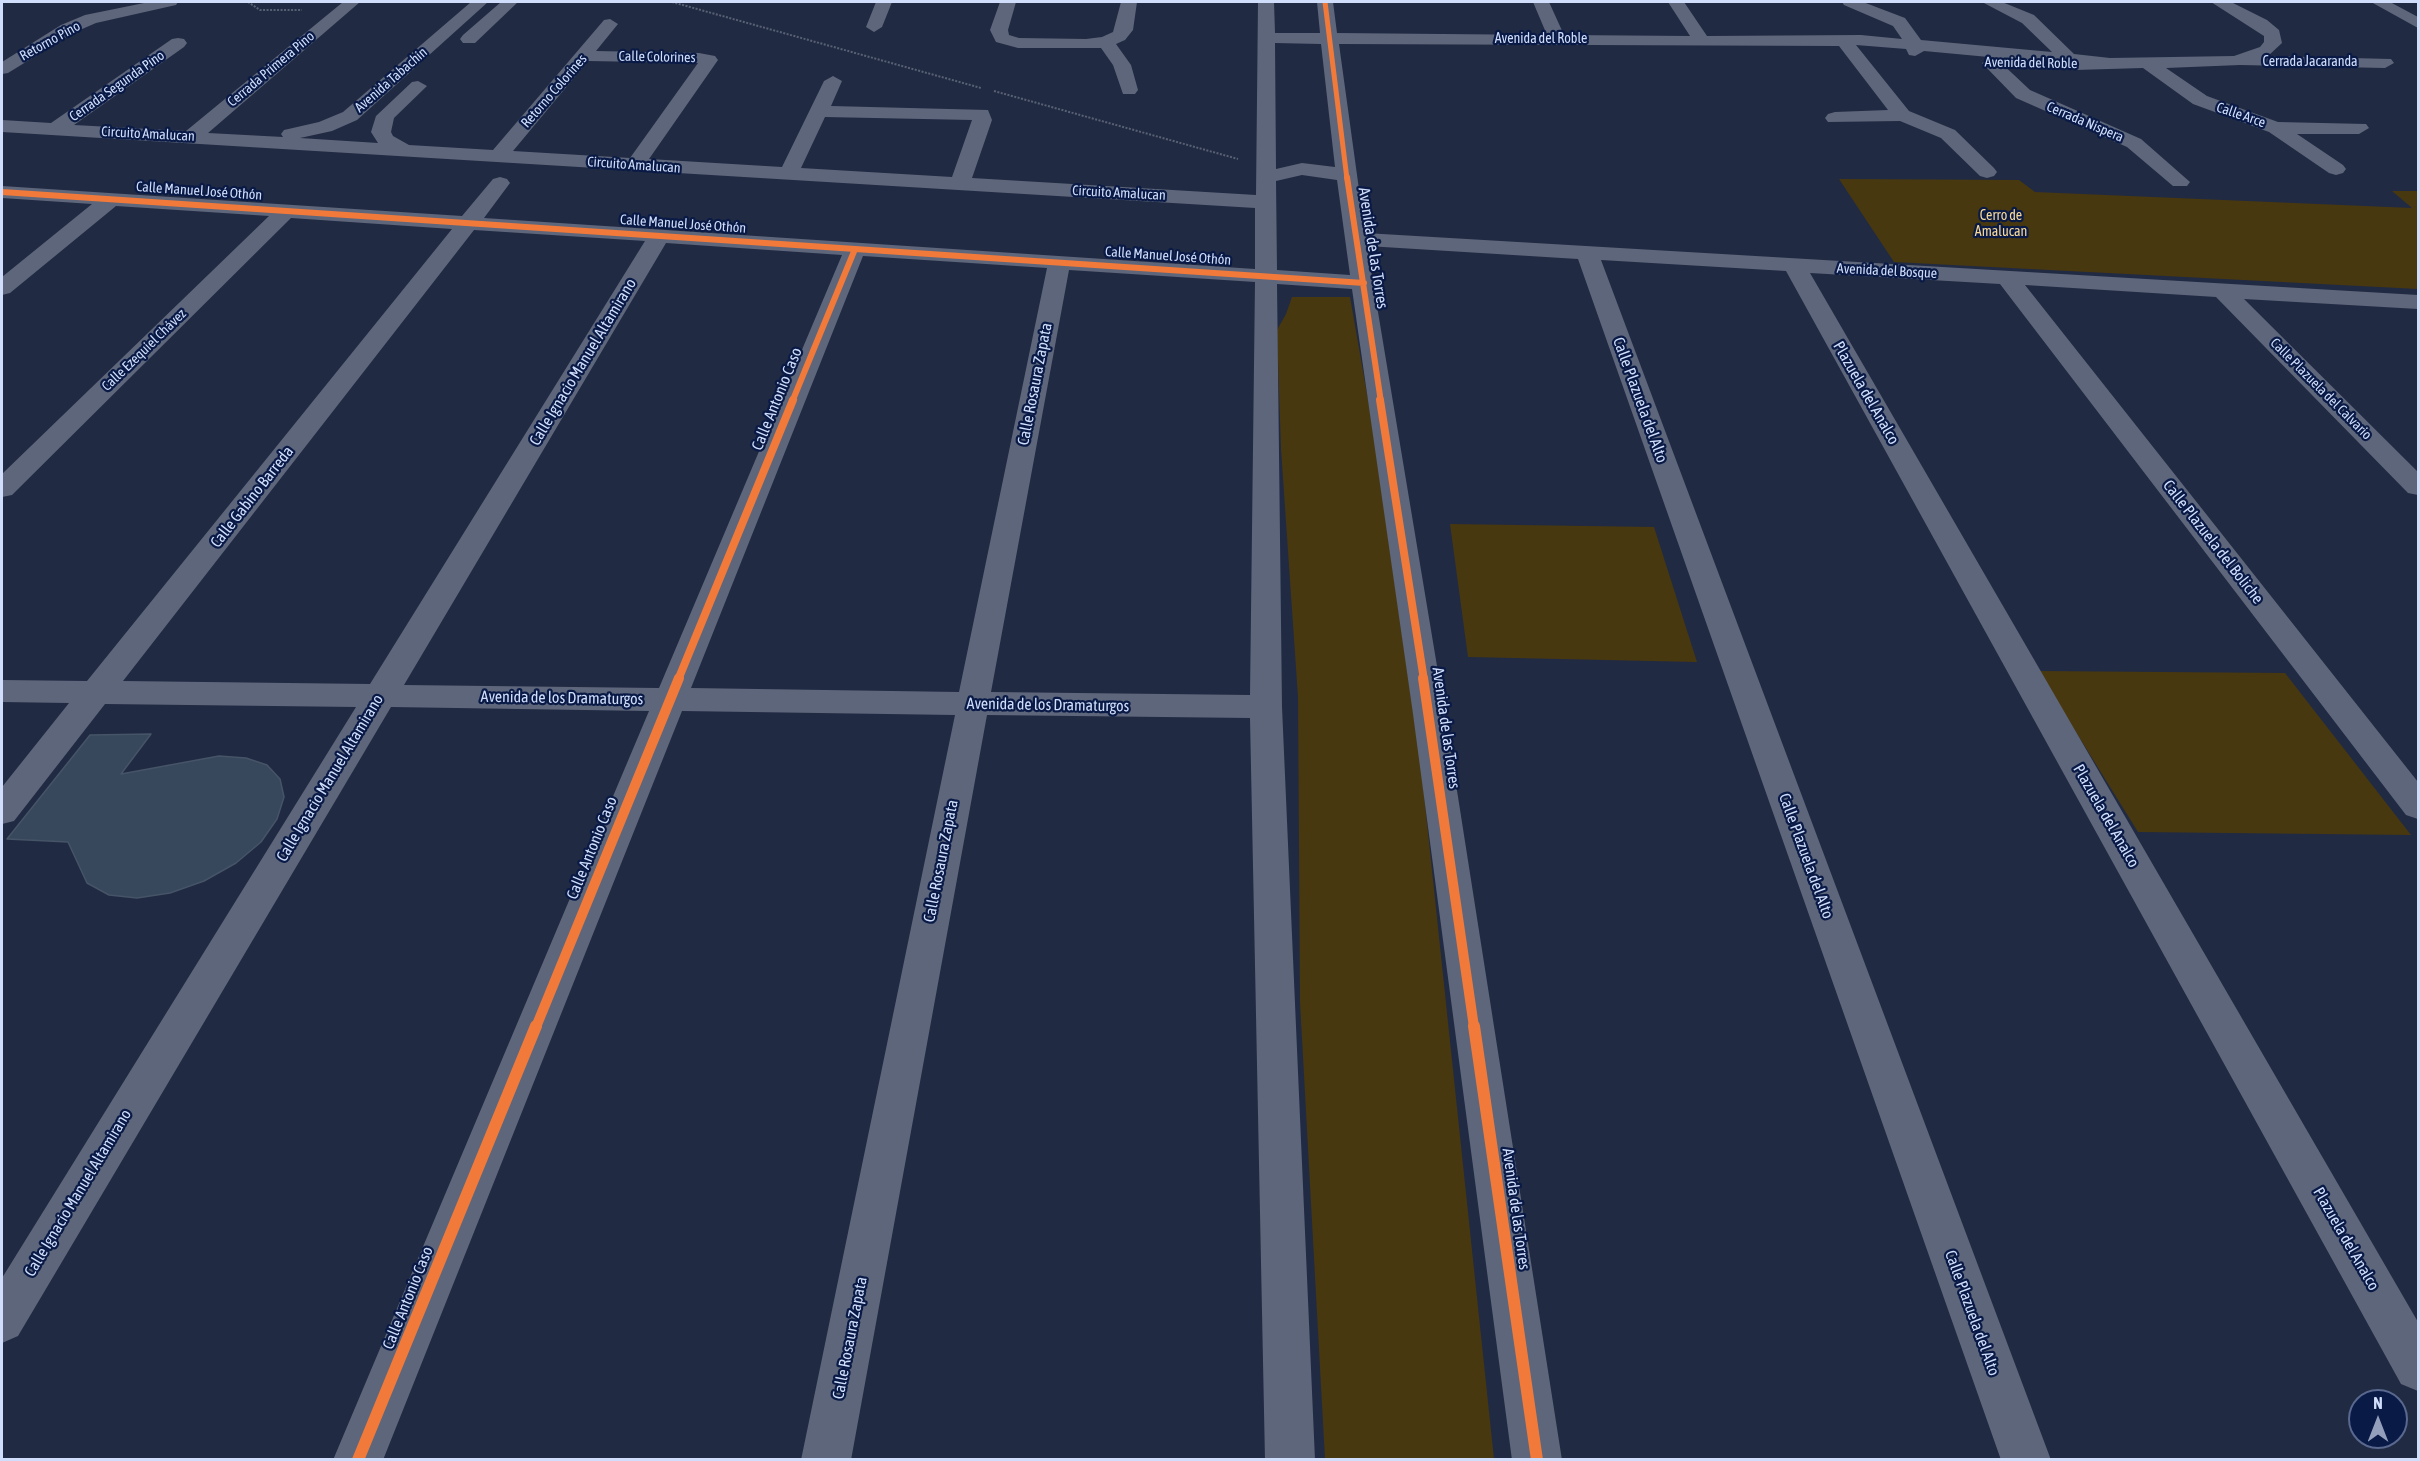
<!DOCTYPE html>
<html>
<head>
<meta charset="utf-8">
<style>
  body { margin:0 }
  #map { position:relative; width:2420px; height:1461px; overflow:hidden; background:#212a43; font-family:"Asap Condensed",sans-serif }
  canvas { display:block }
  .frame { position:absolute; inset:0; border:3px solid #d0defc; pointer-events:none }
  .north { position:absolute; left:2348px; top:1389px; width:60px; height:60px; box-sizing:border-box; background:#091a46; border:2px solid #59688f; border-radius:50%; rotate:0deg; font-size:16px; font-weight:700; line-height:24px; text-align:center; color:#d0defc }
  .north::after { content:''; display:block; margin:auto; width:21px; height:27px; background:#939fbb; clip-path:polygon(50% 0,100% 100%,50% 72%,0 100%) }
</style>
</head>
<body>
<div id="map">
<canvas width="2420" height="1461"></canvas>
<div class="frame"></div>
<div class="north">N</div>
</div>
<script>
const ctx = document.querySelector('canvas').getContext('2d');
ctx.lineJoin = 'round';
function fill(path, color) { ctx.fillStyle = color; ctx.fill(path, 'evenodd'); }
const poly = rows => new Path2D(rows.map(r => 'M' + r).join(''));
function strokePath(path, color, width, dash) { ctx.strokeStyle = color; ctx.lineWidth = width; ctx.lineCap = dash ? 'butt' : 'round'; ctx.setLineDash(dash || []); ctx.stroke(path); }
function write(font, color, halo, rows, align = 'center') {
  ctx.font = font + ' "Asap Condensed",sans-serif'; ctx.lineWidth = 4.5; ctx.setLineDash([]); ctx.textBaseline = 'middle'; ctx.strokeStyle = halo; ctx.fillStyle = color; for (const [text, x, y, turn = 0] of rows) {
    ctx.save(); ctx.translate(x, y); ctx.rotate((+turn || 0) * Math.PI / 180); ctx.textAlign = isNaN(turn) ? turn : align; if (halo) ctx.strokeText(text, 0, 0); ctx.fillText(text, 0, 0); ctx.restore();
  }
}
fill(poly([
  [1839,179,2019,180,2035,192,2412,208,2392,191,2418,191,2418,289,1894,262],
  [1292,297,1350,297,1371,417,1421,766,1494,1459,1325,1459,1300,1002,1298,697,1281,449,1277,330,1286,314],
  [1450,524,1654,527,1697,662,1468,657],
  [2038,671,2285,673,2411,835,2138,832]
]), '#483810');
const building = poly([
  [151,734,121,774,219,756,246,758,267,765,280,779,284,797,277,819,261,842,236,863,204,881,170,893,137,898,109,895,87,883,68,842,7,839,90,735,151,734]
]);
fill(building, '#38485c');
strokePath(building, '#465467', 1.5);
strokePath(poly([
  [248,2,260,10,302,10],
  [672,2,981,88],
  [994,91,1238,159]
]), '#586174', 2, [2, 1.5]);
fill(poly([
  [149,2,178,2,176,5,96,23,73,33,8,73,2,74,2,62,61,25,85,15,149,2],
  [343,2,360,2,208,133,283,137,281,134,284,130,319,122,343,112,471,2,488,2,357,120,332,131,300,138,378,143,371,132,376,116,412,82,418,81,427,86,394,118,391,132,393,136,409,145,493,150,604,20,610,19,618,24,596,51,699,53,715,56,718,60,649,159,782,167,824,81,833,76,842,81,831,106,988,110,992,120,972,178,1256,195,1258,2,1274,2,1275,33,1320,33,1317,2,1333,2,1337,33,1547,35,1533,2,1549,2,1564,35,1690,36,1668,2,1684,2,1707,36,1861,35,1902,39,1893,26,1844,5,1842,2,1863,2,1905,18,1921,40,2052,52,2022,23,1982,2,2002,2,2034,15,2074,54,2110,58,2234,56,2260,47,2264,42,2264,36,2211,2,2231,2,2267,20,2279,30,2282,43,2268,56,2391,59,2394,63,2385,68,2240,65,2166,68,2207,96,2278,122,2366,124,2369,128,2359,134,2297,134,2343,165,2346,169,2343,173,2336,175,2329,173,2269,132,2193,104,2143,68,2075,70,2064,64,1924,51,1915,56,1909,55,1906,49,1856,45,1909,111,1955,130,1994,168,1997,172,1994,176,1987,178,1980,176,1941,138,1900,121,1828,122,1825,118,1828,114,1835,112,1888,110,1839,46,1339,44,1365,233,2418,295,2418,309,2244,299,2418,472,2418,495,2408,493,2216,297,2025,285,2418,782,2418,819,2406,815,2000,284,1810,273,2418,1322,2418,1391,2401,1384,1786,271,1601,260,2051,1460,2001,1460,1578,259,1367,246,1445,714,1562,1460,1512,1460,1413,714,1352,289,1277,284,1282,707,1315,1460,1265,1460,1250,718,987,715,851,1460,801,1460,955,715,682,711,383,1460,333,1460,649,711,391,707,18,1336,2,1343,2,1278,356,707,105,704,14,821,2,824,2,787,69,703,2,702,2,680,87,681,452,229,291,218,12,495,2,497,2,474,269,216,116,206,10,293,2,295,2,277,92,204,2,198,2,186,462,216,493,179,500,177,507,179,510,183,484,218,1255,269,1255,208,2,132,2,120,51,123,172,39,178,38,184,39,187,43,184,47,74,125,186,131,343,2],
  [1275,43,1321,44,1335,167,1302,163,1276,169,1275,43],
  [588,61,698,63,630,158,513,151,588,61],
  [825,117,972,120,952,177,801,168,825,117],
  [1302,175,1337,180,1350,275,1277,270,1276,181,1302,175],
  [474,230,645,241,370,684,123,681,474,230],
  [666,243,842,255,659,688,404,685,666,243],
  [863,256,1047,268,959,692,691,688,863,256],
  [1069,270,1255,282,1250,695,991,692,1069,270],
  [501,2,518,2,475,43,463,43,460,39,463,35,501,2],
  [876,2,892,2,882,27,874,32,866,27,876,2],
  [1000,2,1016,2,1008,30,1009,35,1019,38,1086,39,1102,37,1113,32,1121,2,1137,2,1133,30,1125,40,1116,44,1131,65,1138,90,1135,94,1123,94,1113,65,1101,48,1018,48,996,42,990,30,1000,2],
  [2371,2,2390,2,2418,17,2418,28,2371,2],
  [1991,58,1997,59,2030,90,2141,139,2190,182,2187,186,2173,186,2127,147,2016,98,1982,63,1991,58]
]), '#5e667b');
strokePath(poly([
  [1325,2,1347,179]
]), '#f17a3a', 5);
strokePath(poly([
  [1347,177,1381,402],
  [2,192,1364,283],
  [792,402,855,249]
]), '#f17a3a', 6);
strokePath(poly([
  [1380,400,1424,680],
  [678,680,793,400]
]), '#f17a3a', 8);
strokePath(poly([
  [1423,678,1474,1027],
  [536,1027,679,678]
]), '#f17a3a', 10);
strokePath(poly([
  [1474,1026,1537,1460],
  [358,1460,536,1026]
]), '#f17a3a', 12);
write('14px', '#d0defc', '#091a46', [
  ["Avenida del Roble",1541,39],
  ["Retorno Pino",50,41,-29],
  ["Calle Colorines",657,57,1],
  ["Cerrada Jacaranda",2310,62],
  ["Avenida del Roble",2031,63,1],
  ["Cerrada Primera Pino",271,69,-40],
  ["Avenida Tabachín",391,80,-41],
  ["Cerrada Segunda Pino",117,86,-35],
  ["Retorno Colorines",554,91,-49],
  ["Calle Arce",2241,115,19],
  ["Cerrada Nispera",2085,122,23],
  ["Circuito Amalucan",148,134,3],
  ["Circuito Amalucan",634,165,4],
  ["Calle Manuel José Othón",199,191,4],
  ["Circuito Amalucan",1119,193,3],
  ["Calle Manuel José Othón",683,224,4],
  ["Calle Manuel José Othón",1168,256,4],
  ["Avenida del Bosque",1887,271,3],
  ["Calle Ezequiel Chávez",144,350,-44],
  ["Calle Plazuela del Calvario",2321,389,45]
]);
write('14px', '#f8d998', '#091a46', [
  ["Cerro de",2001,216],
  ["Amalucan",2001,232]
]);
write('16px', '#d0defc', '#091a46', [
  ["Avenida de las Torres",1373,248,81],
  ["Calle Ignacio Manuel Altamirano",583,362,-59],
  ["Calle Rosaura Zapata",1035,384,-79],
  ["Plazuela del Analco",1866,393,60],
  ["Calle Antonio Caso",777,399,-68],
  ["Calle Plazuela del Alto",1640,400,70],
  ["Calle Gabino Barreda",252,497,-52],
  ["Calle Plazuela del Boliche",2213,542,52],
  ["Avenida de los Dramaturgos",562,698,1],
  ["Avenida de los Dramaturgos",1048,705,1],
  ["Avenida de las Torres",1446,728,82],
  ["Calle Ignacio Manuel Altamirano",330,778,-59],
  ["Plazuela del Analco",2106,816,60],
  ["Calle Antonio Caso",592,848,-68],
  ["Calle Plazuela del Alto",1806,856,70],
  ["Calle Rosaura Zapata",941,861,-79],
  ["Calle Ignacio Manuel Altamirano",78,1193,-59],
  ["Avenida de las Torres",1516,1209,82],
  ["Plazuela del Analco",2346,1239,60],
  ["Calle Antonio Caso",408,1298,-68],
  ["Calle Plazuela del Alto",1972,1313,70],
  ["Calle Rosaura Zapata",850,1338,-79]
]);
</script>
</body>
</html>
